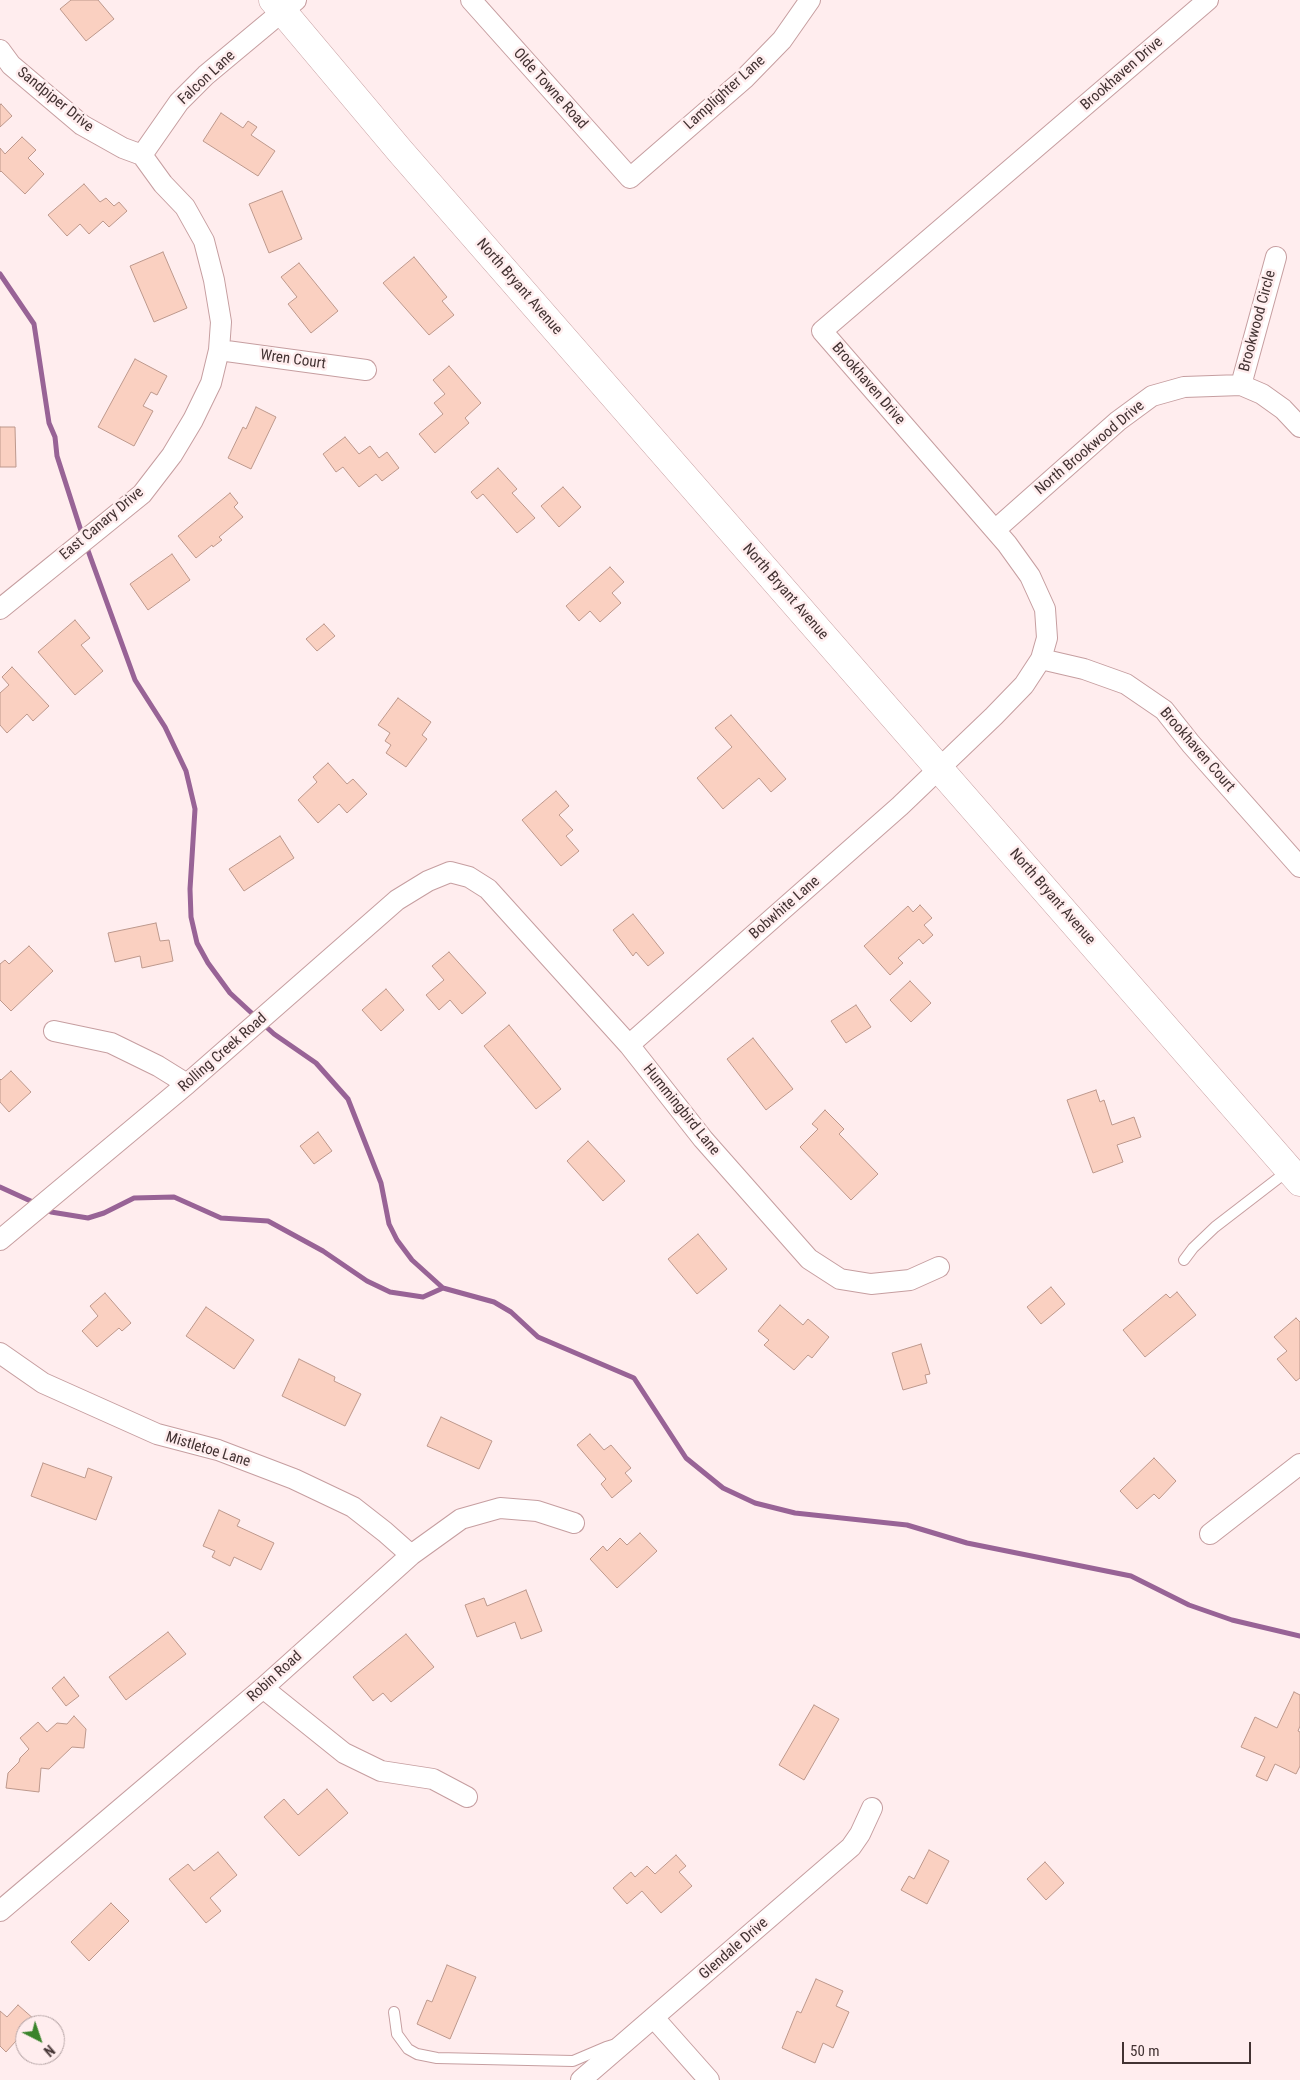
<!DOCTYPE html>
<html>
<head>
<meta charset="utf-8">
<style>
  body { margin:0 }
  #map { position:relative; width:1300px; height:2080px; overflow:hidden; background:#ffedee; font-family:"Roboto Condensed",sans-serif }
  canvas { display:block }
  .north { position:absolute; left:15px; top:2015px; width:50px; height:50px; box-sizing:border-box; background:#ffedee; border:1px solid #b3a2a3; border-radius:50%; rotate:139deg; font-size:14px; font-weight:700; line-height:20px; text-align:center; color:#423232 }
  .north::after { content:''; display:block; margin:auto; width:18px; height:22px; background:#39832a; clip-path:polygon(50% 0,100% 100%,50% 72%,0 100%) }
  .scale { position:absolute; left:1122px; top:2042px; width:129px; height:22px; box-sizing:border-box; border:2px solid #423232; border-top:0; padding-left:6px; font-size:15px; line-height:18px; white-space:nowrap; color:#423232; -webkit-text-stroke:4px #ffedee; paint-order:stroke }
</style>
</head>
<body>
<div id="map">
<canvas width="1300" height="2080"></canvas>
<div class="north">N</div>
<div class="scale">50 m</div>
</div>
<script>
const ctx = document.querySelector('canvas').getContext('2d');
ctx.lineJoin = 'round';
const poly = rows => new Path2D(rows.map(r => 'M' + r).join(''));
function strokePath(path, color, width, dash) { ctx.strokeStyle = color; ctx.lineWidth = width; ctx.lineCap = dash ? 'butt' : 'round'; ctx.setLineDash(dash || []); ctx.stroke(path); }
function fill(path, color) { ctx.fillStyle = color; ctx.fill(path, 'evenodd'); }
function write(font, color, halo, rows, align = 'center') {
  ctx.font = font + ' "Roboto Condensed",sans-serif'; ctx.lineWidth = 5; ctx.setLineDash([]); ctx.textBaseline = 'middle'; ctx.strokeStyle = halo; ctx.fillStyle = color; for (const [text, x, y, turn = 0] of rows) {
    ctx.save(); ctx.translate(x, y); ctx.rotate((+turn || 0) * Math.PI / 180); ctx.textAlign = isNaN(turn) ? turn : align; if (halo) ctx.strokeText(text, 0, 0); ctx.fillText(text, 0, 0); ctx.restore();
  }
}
strokePath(poly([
  [0,274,34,324,49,423,55,437,57,456,83,537],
  [86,545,135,680,165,727,186,771,195,809,190,889,191,917,197,943,208,963,230,993,257,1018],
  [263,1024,274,1034,316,1063,348,1099,381,1183,389,1224,397,1240,412,1260,443,1288,494,1302,511,1312,538,1337,634,1378,686,1458,723,1488,755,1503,795,1513,907,1525,967,1543,1131,1576,1189,1605,1232,1620,1300,1636],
  [0,1187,35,1203],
  [45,1208,51,1212,88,1218,104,1213,134,1198,174,1197,221,1218,268,1221,323,1251,367,1281,390,1292,423,1297,443,1288]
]), '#986396', 5);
const building = poly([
  [71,0,98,0,114,19,86,41,60,9,71,0],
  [1,104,12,116,0,127,0,105,1,104],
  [221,113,243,128,248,121,257,127,251,135,275,151,258,176,203,141,221,113],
  [22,137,36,150,28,158,44,174,25,194,1,171,0,172,0,148,5,154,22,137],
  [84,184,100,202,106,198,114,206,119,202,127,211,109,227,103,221,89,234,80,224,67,236,48,215,84,184],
  [282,191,302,239,269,253,249,204,282,191],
  [163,252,187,308,154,322,130,266,163,252],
  [414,257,447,297,442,301,454,315,429,335,383,283,414,257],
  [299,263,338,311,311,333,288,304,297,297,281,277,299,263],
  [135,359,167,376,157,395,151,392,143,406,153,411,134,446,98,427,135,359],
  [449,366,481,403,465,418,469,423,435,453,419,434,443,414,434,403,445,394,433,380,449,366],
  [256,407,276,417,251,469,228,458,243,427,246,429,256,407],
  [0,427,15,427,16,467,0,467,0,427],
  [345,437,359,454,370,446,379,458,387,452,399,468,382,481,376,474,359,487,343,467,336,472,323,454,345,437],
  [498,468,517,489,512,493,535,518,517,533,483,494,477,499,471,492,498,468],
  [563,487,581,507,559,527,541,506,563,487],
  [230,493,238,503,234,507,243,517,219,537,222,540,213,547,212,545,196,558,178,536,230,493],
  [172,554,190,580,148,610,130,584,172,554],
  [610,567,624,582,612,593,621,603,600,622,590,611,579,621,566,606,610,567],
  [75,620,90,638,81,645,103,671,75,695,38,652,75,620],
  [324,624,335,636,317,651,306,639,324,624],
  [12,667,49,706,33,721,27,714,7,733,0,725,0,693,9,685,2,677,12,667],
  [398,698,431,722,422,735,427,739,406,767,386,753,391,745,385,741,390,733,378,725,398,698],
  [731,715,786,779,771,792,759,778,723,809,697,778,732,747,715,728,731,715],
  [328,763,347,784,353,779,367,794,347,813,339,804,318,823,298,800,317,782,313,777,328,763],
  [556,791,569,806,559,815,573,830,566,836,579,851,561,866,522,820,556,791],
  [280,836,294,858,244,891,229,869,280,836],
  [920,905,932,918,924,925,933,935,923,944,919,939,898,958,903,963,890,975,864,946,908,906,913,912,920,905],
  [633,914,664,953,648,966,636,952,633,956,613,930,633,914],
  [156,923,160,941,169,940,173,961,142,968,140,956,115,962,108,933,156,923],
  [29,946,53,971,11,1011,0,1000,0,964,5,960,9,964,29,946],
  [449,952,486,993,462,1014,450,1000,439,1010,426,995,444,980,432,966,449,952],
  [910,981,931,1003,911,1022,890,1000,910,981],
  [386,989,404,1010,381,1031,362,1010,386,989],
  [856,1005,871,1027,846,1043,831,1021,856,1005],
  [509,1025,561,1089,536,1109,484,1046,509,1025],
  [753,1038,793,1089,766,1110,727,1059,753,1038],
  [11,1071,31,1092,9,1112,0,1102,0,1079,1,1080,11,1071],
  [1096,1090,1100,1102,1104,1100,1112,1125,1134,1117,1141,1137,1117,1145,1123,1162,1093,1173,1067,1100,1096,1090],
  [825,1110,844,1129,839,1134,878,1174,851,1200,800,1147,818,1129,812,1124,825,1110],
  [318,1132,332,1151,314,1164,300,1146,318,1132],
  [588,1141,625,1181,603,1201,567,1161,588,1141],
  [698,1234,727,1269,697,1294,668,1259,698,1234],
  [1051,1287,1065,1304,1041,1324,1027,1307,1051,1287],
  [1177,1292,1196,1315,1145,1357,1123,1330,1166,1294,1170,1298,1177,1292],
  [105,1293,131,1323,122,1331,119,1328,97,1347,82,1331,98,1316,90,1306,105,1293],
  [780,1305,803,1325,808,1319,829,1337,812,1358,808,1355,794,1370,764,1345,769,1340,758,1331,780,1305],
  [206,1307,254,1340,234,1369,186,1336,206,1307],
  [1296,1318,1300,1322,1300,1378,1296,1381,1277,1359,1287,1351,1274,1337,1296,1318],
  [921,1344,930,1374,925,1375,927,1383,903,1390,892,1353,921,1344],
  [299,1359,335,1377,334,1381,361,1394,345,1426,282,1396,299,1359],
  [441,1417,492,1441,479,1469,427,1446,441,1417],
  [590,1434,604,1450,611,1445,631,1468,625,1473,632,1481,612,1498,601,1484,606,1479,577,1445,590,1434],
  [1154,1458,1176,1481,1159,1499,1154,1494,1137,1509,1120,1491,1154,1458],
  [43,1463,85,1478,88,1468,112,1477,96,1520,31,1496,43,1463],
  [219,1510,240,1520,237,1526,274,1543,261,1570,234,1557,230,1566,212,1557,215,1551,203,1546,219,1510],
  [640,1533,657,1551,617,1588,590,1559,603,1546,607,1551,620,1538,627,1545,640,1533],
  [526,1590,542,1631,521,1639,515,1622,477,1637,465,1605,484,1598,487,1606,526,1590],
  [168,1632,186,1654,126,1700,109,1677,168,1632],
  [406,1634,434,1667,391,1702,383,1693,373,1701,353,1677,406,1634],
  [64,1677,79,1696,66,1706,52,1688,64,1677],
  [1294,1692,1300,1695,1300,1726,1298,1731,1300,1732,1300,1766,1296,1774,1275,1764,1267,1781,1256,1776,1265,1757,1241,1747,1255,1717,1277,1728,1294,1692],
  [814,1705,839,1719,804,1780,779,1765,814,1705],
  [74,1716,86,1729,84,1748,72,1747,49,1769,41,1768,39,1792,6,1788,8,1773,19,1762,20,1758,29,1749,20,1738,38,1722,47,1732,57,1723,67,1724,74,1716],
  [327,1789,348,1813,299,1856,264,1817,284,1799,298,1815,327,1789],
  [929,1850,949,1861,927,1904,901,1890,909,1876,914,1879,929,1850],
  [218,1852,237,1875,210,1898,221,1911,206,1923,169,1879,188,1864,194,1871,218,1852],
  [676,1855,686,1866,679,1872,692,1886,661,1913,642,1891,627,1904,613,1888,631,1872,635,1877,647,1866,655,1874,676,1855],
  [1045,1862,1064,1883,1046,1900,1027,1879,1045,1862],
  [111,1903,129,1921,89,1961,71,1942,111,1903],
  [447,1965,476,1977,450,2039,417,2024,427,2000,432,2002,447,1965],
  [816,1979,843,1991,836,2006,849,2012,833,2048,823,2043,815,2063,782,2048,797,2011,801,2013,816,1979],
  [18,2005,35,2020,31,2025,25,2025,25,2031,6,2052,0,2046,0,2011,7,2017,18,2005]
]);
fill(building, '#fad0c1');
strokePath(building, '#bd988c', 1);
const lane = poly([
  [1184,1260,1193,1248,1215,1227,1289,1170],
  [394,2012,397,2034,408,2049,417,2054,437,2058,573,2061,606,2047,616,2044]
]);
const street = poly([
  [471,0,630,178,744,79,782,40,810,0],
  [0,50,11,65,82,125,123,148,142,155],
  [142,155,179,102,206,75,296,0],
  [219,350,366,370],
  [1241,385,1276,257],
  [995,530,1118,421,1152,396,1184,387,1241,385,1262,394,1283,409,1300,427],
  [0,609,142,494,172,455,193,420,211,383,219,350,221,322,214,280,204,241,185,207,163,184,142,155],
  [1041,659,1084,669,1126,684,1164,710,1191,744,1300,867],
  [54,1031,111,1043,158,1066,187,1084],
  [629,1045,900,806,994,716,1024,685,1041,659,1047,638,1045,609,1030,576,1007,544,822,331,1208,0],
  [0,1240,187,1084,397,900,428,881,450,872,469,877,488,889,629,1045,703,1139,809,1259,840,1279,871,1284,910,1280,939,1267],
  [0,1353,43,1383,157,1434,218,1450,294,1479,353,1507,385,1532,411,1555],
  [1210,1534,1300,1464],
  [263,1688,344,1753,381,1771,433,1779,467,1797],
  [0,1911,263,1688,411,1555,461,1519,500,1508,537,1511,574,1523],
  [654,2018,709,2080],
  [581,2080,851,1847,860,1834,872,1808]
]);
const secondary = poly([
  [273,0,400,151,1300,1182]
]);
strokePath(lane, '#c69ea0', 12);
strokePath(street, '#c69ea0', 22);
strokePath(secondary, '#c69ea0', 29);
strokePath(lane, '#fff', 10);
strokePath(street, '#fff', 20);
strokePath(secondary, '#fff', 28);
write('15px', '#423232', '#ffedee', [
  ["Brookhaven Drive",1122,74,-41],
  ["Falcon Lane",207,78,-43],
  ["Olde Towne Road",550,89,48],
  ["Lamplighter Lane",725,93,-42],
  ["Sandpiper Drive",55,100,39],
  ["North Bryant Avenue",519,287,49],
  ["Brookwood Circle",1258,321,-75],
  ["Wren Court",293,360,8],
  ["Brookhaven Drive",868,384,49],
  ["North Brookwood Drive",1090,448,-40],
  ["East Canary Drive",102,524,-40],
  ["North Bryant Avenue",785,592,49],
  ["Brookhaven Court",1197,750,49],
  ["North Bryant Avenue",1052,897,49],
  ["Bobwhite Lane",785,908,-41],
  ["Rolling Creek Road",223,1053,-41],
  ["Hummingbird Lane",681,1110,51],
  ["Mistletoe Lane",208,1450,17],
  ["Robin Road",275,1677,-42],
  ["Glendale Drive",734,1949,-41]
]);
</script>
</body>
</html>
